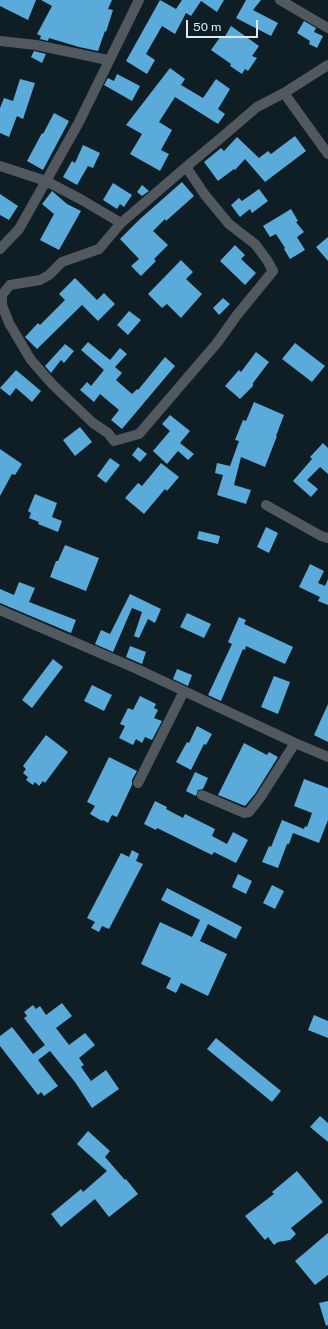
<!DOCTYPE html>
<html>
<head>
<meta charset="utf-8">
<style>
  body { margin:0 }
  #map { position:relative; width:328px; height:1329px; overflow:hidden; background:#0f1d25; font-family:"Public Sans",sans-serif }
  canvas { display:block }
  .scale { position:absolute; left:186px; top:20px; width:72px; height:18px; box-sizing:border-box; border:2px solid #dfe8ee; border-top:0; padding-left:5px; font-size:12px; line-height:14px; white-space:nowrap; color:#dfe8ee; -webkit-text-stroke:3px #0f1d25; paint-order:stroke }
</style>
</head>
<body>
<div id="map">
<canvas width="328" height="1329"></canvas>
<div class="scale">50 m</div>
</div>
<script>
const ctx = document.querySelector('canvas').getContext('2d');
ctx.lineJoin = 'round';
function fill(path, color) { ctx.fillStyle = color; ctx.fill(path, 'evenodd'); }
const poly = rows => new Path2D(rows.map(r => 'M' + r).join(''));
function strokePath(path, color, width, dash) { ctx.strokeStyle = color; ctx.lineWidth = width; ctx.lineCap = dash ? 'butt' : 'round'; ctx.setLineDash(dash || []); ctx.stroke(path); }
fill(poly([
  [0,0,36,0,28,20,0,6],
  [41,0,112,0,108,9,113,10,106,32,105,31,98,51,79,47,49,38,48,41,40,39,41,36,37,34,52,6],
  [160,0,176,9,182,0,224,0,217,12,201,1,191,16,186,13,175,34,162,26,146,54,155,60,147,74,126,61],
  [246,0,261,0,253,10,278,23,271,36,236,18],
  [304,21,316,28,314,32,323,36,317,48,309,44,310,41,297,33],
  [231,26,259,46,252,56,257,58,248,71,245,69,242,74,230,66,231,64,211,50,221,36,224,38],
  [34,51,46,54,42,63,31,57],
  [170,68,185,79,181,85,203,98,216,79,230,89,218,109,225,114,218,124,175,97,159,122,172,130,161,150,169,154,160,171,130,154,142,134,126,125],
  [117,74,140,86,132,101,104,85,108,78,114,81],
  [20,79,35,83,23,119,17,116,9,137,0,133,0,108,4,98,13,101],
  [54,113,69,121,43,170,27,161,42,133,43,134],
  [295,136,306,151,265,182,245,159,235,170,234,169,218,181,204,162,221,148,224,151,237,137,259,158,268,151,271,154],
  [83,145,100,153,93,168,88,166,77,185,63,177,72,161,75,163],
  [182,182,194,196,166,221,165,219,153,231,168,245,154,259,156,261,141,276,131,266,139,259,120,239,140,219],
  [113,183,132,195,124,207,120,204,117,209,103,200],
  [142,185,149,191,142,196,137,192],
  [259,189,268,201,252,213,250,209,240,217,231,205,239,198,242,201],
  [52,191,67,204,81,211,59,250,40,240,54,214,42,204],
  [0,194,18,206,9,220,0,215],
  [291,209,298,221,296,222,304,232,297,237,305,250,290,259,284,249,285,248,276,234,270,237,263,226],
  [328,237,328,261,316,247],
  [235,245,245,255,241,259,256,273,245,285,220,261],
  [181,260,193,272,186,279,202,294,181,318,167,304,162,308,148,294],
  [75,278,97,300,104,293,115,304,98,321,82,305,37,349,25,337,38,323,40,325,65,300,59,294],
  [223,298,230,304,219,315,213,308],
  [129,311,141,320,128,335,117,325],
  [88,342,110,360,120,348,127,354,115,367,122,373,116,380,132,394,137,389,138,390,165,357,175,366,122,429,111,420,119,410,100,394,94,402,80,390,87,382,91,386,104,370,81,350],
  [295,343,325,366,312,382,282,359],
  [65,344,74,351,64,363,61,360,51,373,45,366],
  [256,352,269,362,253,383,253,386,240,399,225,386,239,370,241,372],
  [16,370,41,391,32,402,16,388,10,396,0,388],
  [254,402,284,415,276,436,277,436,265,467,241,457,234,485,251,490,246,504,217,495,223,475,215,473,217,463,230,466,239,441,235,440,243,420,246,421],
  [170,415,190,431,180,443,194,454,188,460,178,451,167,464,153,451,170,431,162,424],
  [80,427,92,442,75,456,63,440],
  [323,443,328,448,328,474,320,467,307,480,318,489,311,497,293,481,312,459,310,457],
  [138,447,147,454,140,462,132,455],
  [0,449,22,464,15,475,12,474,0,496],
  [110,458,120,465,106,483,97,476],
  [161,463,179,477,167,491,165,489,144,514,125,498,138,483,142,486],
  [35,494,57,503,52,517,62,521,58,532,38,524,39,522,29,518,31,513,28,511],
  [266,527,278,533,269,553,257,547],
  [199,531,220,536,218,544,197,539],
  [65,545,99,558,86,591,50,577,56,561,58,561],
  [310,564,324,571,318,583,325,586,328,579,328,605,318,601,320,597,299,587],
  [19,582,35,588,29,602,76,620,71,633,0,603,0,589,14,595],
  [130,594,161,609,155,623,148,619,139,638,134,636,142,612,132,608,113,652,95,644,101,630,110,634],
  [187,613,211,624,204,638,180,627],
  [239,617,246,620,244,624,293,647,285,664,246,646,245,650,243,649,221,701,208,695,232,644,228,642],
  [130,646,146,652,142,664,126,657],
  [53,659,63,667,32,708,22,700],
  [177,669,192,675,188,686,173,679],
  [274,676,290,682,278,714,261,707],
  [92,685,112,695,104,711,84,701],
  [140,696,156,704,154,708,158,710,154,718,162,721,152,740,145,737,142,743,136,739,133,745,119,738,125,726,120,724,128,708,133,710],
  [328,704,328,742,314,735],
  [197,726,212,734,206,745,204,744,191,770,176,762,187,742,189,743],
  [46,735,68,752,45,783,43,781,39,786,35,782,33,785,26,780,28,777,23,773,26,769,23,766],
  [244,743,267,755,269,752,278,757,255,794,245,806,218,795],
  [109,757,137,771,132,780,132,785,117,817,112,815,108,823,103,820,102,821,90,814,95,806,87,802],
  [195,772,208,778,203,789,198,790,196,796,186,791],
  [304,779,328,788,328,820,319,843,293,833,289,844,287,844,278,868,262,862,269,846,271,847,282,820,304,829,305,826,307,827,312,813,294,806],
  [155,801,167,807,166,809,183,818,185,814,215,829,212,836,227,844,233,832,248,840,236,863,214,852,212,855,157,828,156,830,144,824],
  [132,850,139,854,136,861,143,864,109,929,102,926,99,932,91,928,95,922,87,918,121,853,129,857],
  [238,874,252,881,246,894,232,887],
  [272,885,284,891,275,909,263,903],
  [167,888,242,927,236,939,208,924,200,941,227,954,208,996,181,983,176,993,166,988,171,978,141,964,160,922,192,937,200,920,161,900],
  [62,1003,72,1016,56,1028,69,1045,85,1033,95,1045,79,1058,84,1065,81,1067,91,1081,106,1070,119,1089,92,1108,75,1082,50,1051,38,1060,58,1086,44,1096,41,1092,38,1095,0,1046,0,1036,12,1027,33,1054,45,1045,24,1018,27,1016,24,1012,33,1005,36,1009,40,1006,46,1015],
  [314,1015,328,1021,328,1038,308,1030],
  [216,1038,281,1091,272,1102,207,1049],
  [320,1116,328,1123,328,1142,310,1127],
  [88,1131,110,1151,105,1157,125,1180,126,1179,138,1194,109,1217,95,1199,61,1227,51,1214,81,1189,83,1192,107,1171,77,1144],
  [297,1171,323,1202,291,1228,296,1234,290,1240,278,1242,274,1245,268,1237,265,1240,245,1216,274,1194,272,1192],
  [328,1233,328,1275,315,1285,295,1261],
  [328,1301,328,1325,326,1326,319,1303]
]), '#5aabda');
strokePath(poly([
  [280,0,328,28],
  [0,41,36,45,108,60],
  [284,93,328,154],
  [0,166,46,181,82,200,121,223],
  [186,167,205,195,229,224,255,244,267,260,273,271,237,315,217,343,139,434,114,441,108,433,93,423,52,384,31,360,9,323,2,305,2,295,10,285,40,280,49,275,62,262,99,249,121,223,186,167,222,137,257,107,284,93,328,65],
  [0,249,19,229,46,181,79,122,139,0],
  [266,505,321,536,328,538],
  [0,610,137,669,295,743,328,757],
  [138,783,184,691],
  [202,795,244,813,249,812,260,798,295,743]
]), '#52595e', 10);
</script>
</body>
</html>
